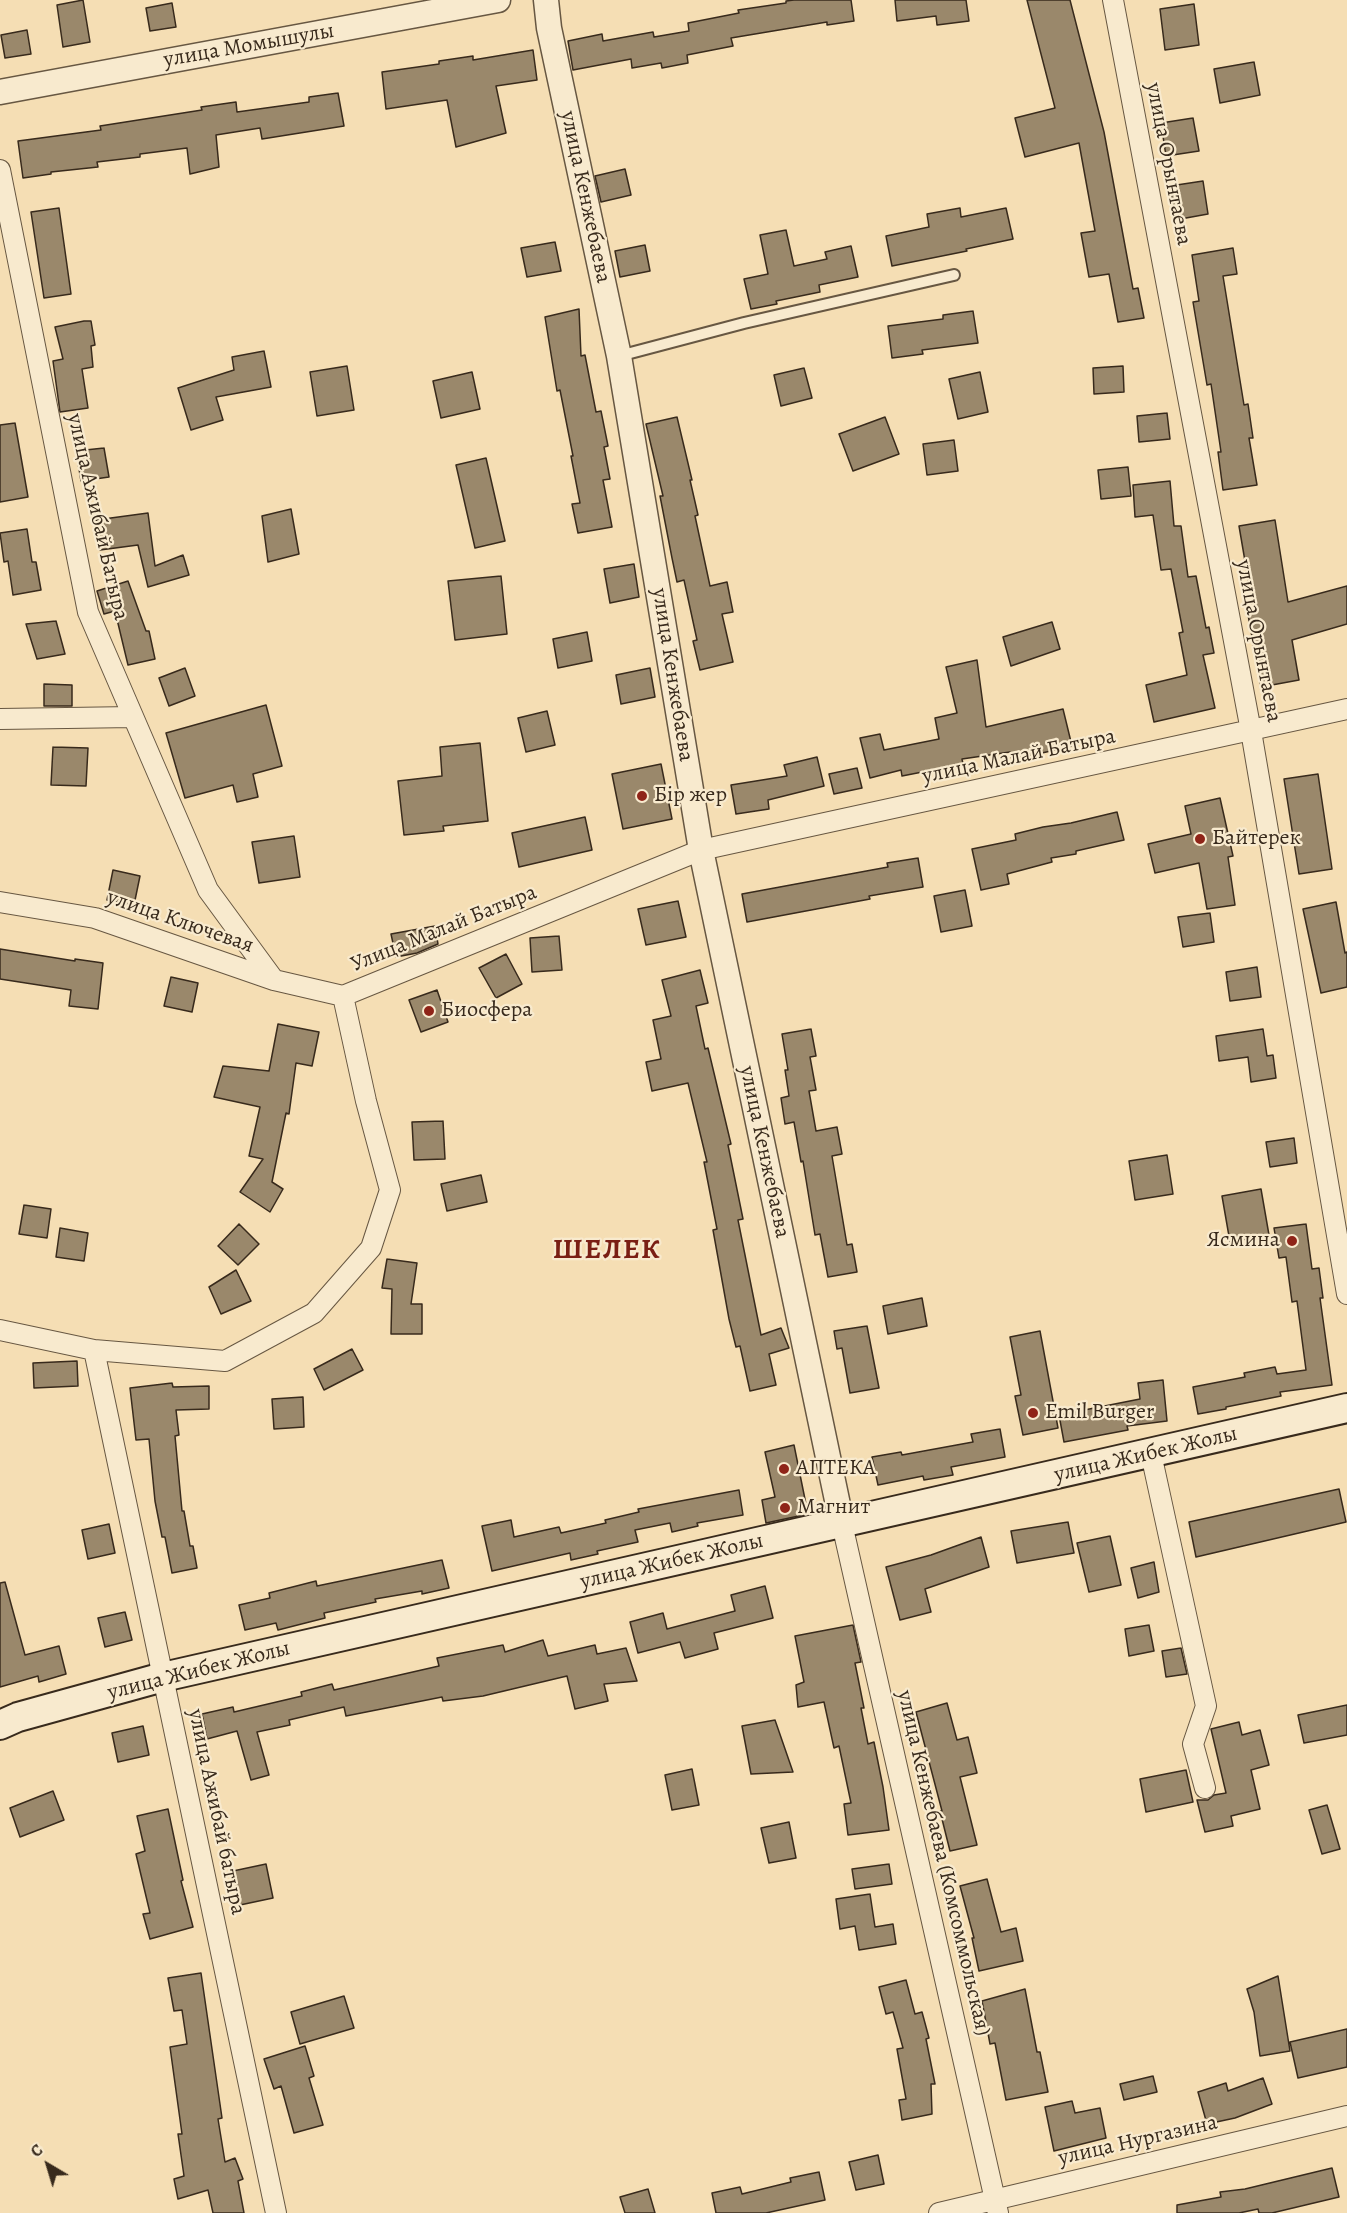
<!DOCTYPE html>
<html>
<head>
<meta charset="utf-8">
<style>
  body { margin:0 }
  #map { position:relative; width:1347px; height:2213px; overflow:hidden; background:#f5deb4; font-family:Alegreya,serif }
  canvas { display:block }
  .north { position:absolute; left:18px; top:2135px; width:60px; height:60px; -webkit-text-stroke:4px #f8eace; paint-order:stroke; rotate:322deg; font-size:16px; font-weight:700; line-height:24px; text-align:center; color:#382a1c }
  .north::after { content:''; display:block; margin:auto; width:21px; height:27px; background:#382a1c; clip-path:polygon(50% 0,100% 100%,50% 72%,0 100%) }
</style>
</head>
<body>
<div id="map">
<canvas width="1347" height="2213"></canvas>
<div class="north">С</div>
</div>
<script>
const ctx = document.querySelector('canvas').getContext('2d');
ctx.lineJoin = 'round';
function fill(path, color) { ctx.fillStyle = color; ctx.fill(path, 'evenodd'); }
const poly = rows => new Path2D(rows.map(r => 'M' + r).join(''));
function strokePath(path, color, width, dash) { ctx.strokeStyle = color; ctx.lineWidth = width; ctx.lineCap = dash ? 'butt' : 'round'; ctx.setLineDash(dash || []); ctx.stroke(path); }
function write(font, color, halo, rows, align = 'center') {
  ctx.font = font + ' Alegreya,serif'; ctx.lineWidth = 4.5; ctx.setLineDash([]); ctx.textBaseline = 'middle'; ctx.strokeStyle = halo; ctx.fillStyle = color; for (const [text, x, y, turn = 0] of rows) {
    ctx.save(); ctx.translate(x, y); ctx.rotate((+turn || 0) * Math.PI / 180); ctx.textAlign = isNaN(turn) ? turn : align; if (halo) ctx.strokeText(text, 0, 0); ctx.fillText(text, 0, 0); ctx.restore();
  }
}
const building = poly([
  [83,0,90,42,63,47,57,5,83,0],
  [794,0,851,0,854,21,827,25,827,22,731,38,733,46,687,55,688,63,662,68,661,63,632,68,631,59,573,70,568,41,602,34,603,41,653,32,654,37,689,31,688,23,739,13,738,10,786,3,786,1,794,0],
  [895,0,966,0,969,21,937,25,936,16,897,21,895,0],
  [1027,0,1070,0,1104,132,1133,289,1138,288,1144,318,1118,322,1109,274,1089,277,1081,233,1095,231,1079,143,1025,157,1015,118,1055,108,1027,0],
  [172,3,176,27,150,31,146,8,172,3],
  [1194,4,1199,45,1165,50,1160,9,1194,4],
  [27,30,31,54,5,58,1,35,27,30],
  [533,50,537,80,496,86,506,133,456,147,447,100,386,109,382,72,439,64,439,61,473,56,473,60,533,50],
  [1254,62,1260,95,1220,103,1214,69,1254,62],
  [338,93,344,126,262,139,260,128,216,135,219,167,190,174,187,148,140,154,140,157,97,162,98,167,51,172,51,174,23,178,18,141,101,130,100,126,202,110,201,107,236,102,237,112,309,102,309,97,338,93],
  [1193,118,1199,151,1166,156,1161,123,1193,118],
  [625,169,631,195,601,202,595,176,625,169],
  [1203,181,1208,214,1175,220,1170,186,1203,181],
  [59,208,71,294,44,298,31,212,59,208],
  [960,208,961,217,1006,208,1013,239,966,249,967,251,892,266,886,236,929,227,927,214,960,208],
  [786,230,794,266,827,259,825,252,851,246,858,277,819,285,820,292,776,301,777,304,751,309,744,279,768,274,760,235,786,230],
  [555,242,561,271,527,277,521,248,555,242],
  [645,245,650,271,620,277,615,251,645,245],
  [1233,248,1237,274,1223,276,1244,405,1248,404,1253,438,1249,438,1257,485,1223,490,1218,452,1221,452,1211,384,1207,385,1193,302,1199,301,1192,255,1233,248],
  [579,309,581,356,585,355,596,412,601,411,608,446,604,447,610,479,603,480,612,527,578,533,572,504,580,503,571,456,573,456,560,390,557,391,545,317,579,309],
  [973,311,978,343,922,350,923,354,892,358,888,326,943,319,943,315,973,311],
  [84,321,91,321,95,345,91,346,93,367,82,369,88,408,60,412,53,361,63,359,55,327,84,321],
  [264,351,271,387,216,397,223,420,191,430,178,388,234,370,232,357,264,351],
  [347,366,354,410,317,416,310,372,347,366],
  [1123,366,1124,392,1094,394,1093,368,1123,366],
  [804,368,812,398,781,406,774,375,804,368],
  [472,372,480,409,441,418,433,381,472,372],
  [980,372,988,412,958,419,949,379,980,372],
  [1167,413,1170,439,1139,442,1137,416,1167,413],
  [677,417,692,480,690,480,698,515,695,516,710,586,727,582,733,612,722,614,733,662,700,670,693,641,697,640,684,580,677,582,672,558,660,496,663,496,646,424,677,417],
  [885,417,899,454,853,471,839,434,885,417],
  [15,423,28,497,0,502,0,425,15,423],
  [954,440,958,471,927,475,923,444,954,440],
  [104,448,109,477,81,481,76,451,104,448],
  [486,458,505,541,475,548,456,465,486,458],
  [1128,467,1131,496,1101,499,1098,470,1128,467],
  [1170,481,1174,526,1181,526,1188,577,1196,576,1206,628,1209,627,1214,653,1203,655,1215,708,1154,722,1146,685,1187,675,1179,633,1183,632,1171,569,1161,570,1153,515,1135,517,1133,485,1170,481],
  [291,509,299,554,268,562,262,516,291,509],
  [148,513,155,566,183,555,189,575,148,587,138,545,100,550,96,520,148,513],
  [1275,520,1288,602,1347,586,1347,624,1292,640,1299,680,1261,687,1247,609,1253,608,1239,526,1275,520],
  [27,529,32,562,36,562,41,590,13,595,8,561,4,562,0,533,27,529],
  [634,564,639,597,610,603,604,569,634,564],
  [501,576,507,634,455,640,448,581,501,576],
  [128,581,146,631,149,631,155,659,128,665,115,611,104,614,97,591,128,581],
  [56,621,65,654,37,659,26,624,56,621],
  [1052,622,1060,649,1011,666,1003,637,1052,622],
  [587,632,592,661,558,668,553,639,587,632],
  [977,660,986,727,1063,709,1072,746,1012,760,1010,752,962,759,963,764,902,776,901,770,870,778,860,738,880,734,884,750,939,739,935,718,957,713,946,667,977,660],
  [185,668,195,696,169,706,159,678,185,668],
  [650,668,655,697,621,704,616,675,650,668],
  [44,684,72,685,72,706,44,706,44,684],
  [266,705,282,766,253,774,258,797,237,802,233,785,185,798,166,733,266,705],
  [547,711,555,745,526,752,518,718,547,711],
  [480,743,488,821,443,826,444,831,404,835,398,781,442,776,440,747,480,743],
  [53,747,88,748,86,786,51,785,53,747],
  [817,757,824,786,768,800,769,809,736,814,731,785,787,776,784,765,817,757],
  [661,764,672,819,623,829,612,774,661,764],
  [857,768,862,788,834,794,829,774,857,768],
  [1318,774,1332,869,1299,874,1284,779,1318,774],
  [1220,798,1233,856,1228,857,1235,905,1207,909,1199,863,1155,873,1148,844,1191,834,1185,806,1220,798],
  [1117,812,1124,840,1076,851,1076,854,1051,858,1052,862,1007,874,1009,884,981,890,972,849,1016,840,1015,834,1043,827,1071,823,1117,812],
  [585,817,592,850,519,867,512,833,585,817],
  [294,836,300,877,259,883,252,842,294,836],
  [918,858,923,887,869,896,870,899,747,922,742,894,888,867,887,863,918,858],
  [113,870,140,876,134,905,107,900,113,870],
  [965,890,972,926,941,932,934,896,965,890],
  [678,901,686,937,646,945,638,909,678,901],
  [1336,902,1345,953,1347,952,1347,987,1321,993,1303,909,1336,902],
  [1210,913,1214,942,1183,947,1178,917,1210,913],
  [435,926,438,944,417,953,396,957,391,934,435,926],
  [559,936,562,970,532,972,530,938,559,936],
  [0,949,75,961,75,959,103,963,98,1009,69,1006,71,990,0,979,0,949],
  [506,954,522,984,496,998,479,968,506,954],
  [1257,967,1261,997,1230,1001,1226,972,1257,967],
  [700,970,708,1003,696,1006,705,1049,708,1048,731,1144,728,1145,743,1219,738,1220,761,1335,781,1328,789,1348,769,1354,776,1385,750,1391,740,1346,736,1347,729,1319,713,1230,717,1229,704,1162,707,1162,688,1083,652,1091,646,1062,661,1059,653,1020,671,1016,662,980,700,970],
  [171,977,198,983,192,1012,164,1006,171,977],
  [437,990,448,1022,421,1032,409,1000,437,990],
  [278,1024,319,1032,312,1066,296,1063,289,1114,286,1113,272,1182,283,1189,270,1212,240,1192,263,1159,249,1156,260,1107,214,1097,223,1066,269,1071,278,1024],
  [811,1029,816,1056,810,1057,816,1090,809,1091,816,1131,837,1127,842,1154,832,1156,847,1245,852,1244,857,1272,828,1277,820,1234,815,1235,803,1161,801,1162,794,1122,785,1124,781,1098,789,1096,785,1070,788,1070,782,1034,811,1029],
  [1263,1029,1267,1056,1273,1055,1276,1078,1251,1082,1248,1057,1219,1061,1216,1036,1263,1029],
  [443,1121,445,1159,414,1160,412,1122,443,1121],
  [1294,1138,1297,1163,1270,1167,1266,1142,1294,1138],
  [1167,1155,1173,1194,1135,1200,1129,1161,1167,1155],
  [481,1175,487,1202,447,1211,441,1184,481,1175],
  [1261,1189,1269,1235,1230,1242,1222,1196,1261,1189],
  [24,1205,51,1209,47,1238,19,1234,24,1205],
  [239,1224,259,1244,238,1265,218,1246,239,1224],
  [1306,1224,1312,1269,1319,1268,1323,1298,1320,1298,1332,1385,1280,1392,1281,1396,1226,1407,1226,1409,1198,1414,1193,1387,1245,1377,1244,1373,1275,1367,1277,1374,1306,1370,1297,1301,1292,1302,1286,1257,1279,1258,1274,1228,1306,1224],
  [60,1228,88,1233,84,1261,56,1257,60,1228],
  [387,1259,417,1263,411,1304,422,1304,422,1334,391,1334,392,1289,382,1288,387,1259],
  [236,1270,251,1301,221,1314,209,1287,236,1270],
  [922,1298,927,1326,888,1334,883,1306,922,1298],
  [867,1326,879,1388,850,1393,842,1348,837,1349,834,1331,867,1326],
  [1040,1331,1058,1428,1023,1435,1015,1396,1021,1395,1010,1337,1040,1331],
  [352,1349,363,1370,324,1390,314,1369,352,1349],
  [77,1361,78,1386,34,1388,33,1363,77,1361],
  [1163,1380,1167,1421,1127,1426,1128,1430,1064,1442,1059,1415,1140,1399,1138,1383,1163,1380],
  [172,1383,173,1387,209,1386,209,1409,176,1410,179,1435,175,1436,182,1511,184,1511,190,1546,193,1546,197,1568,172,1573,165,1537,162,1537,155,1501,149,1439,136,1440,130,1388,172,1383],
  [303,1397,304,1427,274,1429,272,1399,303,1397],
  [1000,1429,1005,1457,951,1467,953,1475,924,1480,923,1476,878,1485,872,1457,901,1452,902,1455,973,1442,971,1434,1000,1429],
  [794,1445,808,1514,766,1523,762,1500,775,1497,765,1452,794,1445],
  [1339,1489,1346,1522,1196,1557,1189,1522,1339,1489],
  [739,1490,743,1515,697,1523,698,1526,672,1532,670,1523,635,1530,638,1542,597,1551,598,1554,571,1560,570,1553,492,1571,482,1526,511,1520,514,1537,559,1527,561,1533,606,1523,605,1520,639,1512,638,1509,739,1490],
  [1068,1522,1074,1553,1017,1563,1011,1531,1068,1522],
  [109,1524,115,1553,88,1559,82,1530,109,1524],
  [1110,1536,1121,1585,1089,1592,1077,1543,1110,1536],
  [981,1537,989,1567,925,1589,931,1612,900,1620,886,1567,931,1555,981,1537],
  [442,1560,449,1588,422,1594,422,1591,375,1599,376,1602,324,1613,325,1618,278,1630,276,1623,245,1630,239,1605,270,1598,269,1593,316,1581,317,1586,442,1560],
  [1154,1562,1159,1592,1138,1598,1131,1568,1154,1562],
  [5,1582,25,1655,59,1646,66,1674,39,1682,38,1676,0,1687,0,1583,5,1582],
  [765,1586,773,1618,714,1633,718,1649,685,1658,680,1642,638,1653,630,1622,663,1613,667,1629,735,1611,731,1595,765,1586],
  [125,1612,132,1640,105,1647,98,1618,125,1612],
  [853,1625,861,1662,855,1663,864,1708,861,1708,868,1744,874,1742,883,1787,889,1830,848,1835,844,1804,851,1803,839,1746,834,1748,824,1702,798,1707,796,1685,804,1682,795,1636,853,1625],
  [1149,1625,1154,1651,1129,1656,1125,1629,1149,1625],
  [543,1640,548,1656,595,1645,597,1654,626,1648,637,1681,604,1684,608,1701,575,1709,567,1676,483,1696,443,1701,442,1697,346,1716,344,1707,289,1720,290,1725,257,1732,269,1775,251,1780,237,1731,207,1739,202,1714,233,1707,234,1712,302,1696,301,1692,332,1684,334,1690,439,1666,437,1658,503,1645,505,1652,543,1640],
  [1181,1648,1187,1674,1166,1677,1162,1651,1181,1648],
  [947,1703,957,1740,968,1737,977,1773,960,1777,977,1845,950,1851,940,1811,942,1811,916,1712,947,1703],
  [1347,1705,1347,1735,1304,1743,1298,1715,1347,1705],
  [775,1720,793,1772,751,1774,742,1726,775,1720],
  [1239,1722,1242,1735,1260,1730,1269,1765,1251,1770,1260,1809,1231,1816,1233,1826,1205,1832,1197,1800,1208,1800,1214,1795,1226,1793,1211,1729,1239,1722],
  [143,1726,149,1755,118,1762,112,1733,143,1726],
  [692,1769,699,1805,672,1810,665,1775,692,1769],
  [1186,1770,1193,1802,1146,1812,1140,1779,1186,1770],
  [53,1791,64,1820,20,1837,10,1808,53,1791],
  [1327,1805,1340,1849,1322,1854,1309,1810,1327,1805],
  [168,1809,183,1880,181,1881,193,1927,150,1939,143,1914,150,1913,136,1854,145,1851,137,1816,168,1809],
  [789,1822,796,1858,769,1863,761,1828,789,1822],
  [266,1864,273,1898,240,1905,233,1871,266,1864],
  [889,1864,892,1884,855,1889,852,1869,889,1864],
  [987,1879,1001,1932,1016,1928,1023,1961,979,1971,972,1938,974,1938,960,1886,987,1879],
  [870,1894,875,1927,893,1924,896,1944,859,1950,855,1926,840,1929,836,1899,870,1894],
  [201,1973,222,2118,218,2119,225,2162,235,2158,243,2179,238,2181,244,2213,213,2213,208,2190,178,2199,174,2179,184,2176,178,2134,182,2134,170,2047,187,2044,182,2010,174,2011,168,1978,201,1973],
  [1278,1976,1290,2051,1260,2056,1254,2012,1247,1989,1278,1976],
  [906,1980,915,2014,922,2012,929,2038,926,2039,935,2084,931,2084,932,2114,902,2120,899,2100,906,2099,897,2049,903,2048,893,2012,886,2014,879,1987,906,1980],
  [1025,1989,1037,2052,1040,2052,1048,2092,1006,2100,995,2043,990,2044,982,2001,1025,1989],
  [344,1996,354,2028,300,2044,291,2012,344,1996],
  [1347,2029,1347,2067,1298,2078,1290,2042,1347,2029],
  [305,2046,314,2076,309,2078,323,2125,294,2133,281,2086,274,2089,264,2059,305,2046],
  [1153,2076,1157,2092,1124,2100,1120,2084,1153,2076],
  [1263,2078,1272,2104,1235,2118,1207,2124,1198,2092,1226,2083,1228,2091,1263,2078],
  [1072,2101,1075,2113,1100,2108,1106,2138,1054,2151,1045,2107,1072,2101],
  [878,2155,884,2184,856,2190,849,2162,878,2155],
  [1332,2168,1339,2197,1272,2213,1259,2213,1258,2209,1239,2213,1177,2213,1177,2205,1221,2197,1220,2192,1245,2189,1332,2168],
  [819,2172,825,2200,766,2213,716,2213,712,2193,740,2187,742,2194,791,2182,790,2178,819,2172],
  [648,2189,655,2213,625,2213,620,2197,648,2189]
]);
fill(building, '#9a886b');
strokePath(building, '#382a1c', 1.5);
const service = poly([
  [619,356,744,323,954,275]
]);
const minor = poly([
  [1113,0,1251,731,1347,1294],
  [0,170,88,612,208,890,274,980],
  [0,719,133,717],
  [0,902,95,918,274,980,343,996],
  [0,1330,94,1350,225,1361,314,1313,371,1248,390,1190,366,1101,343,996,701,850,1347,709],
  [94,1350,276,2213],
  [1151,1454,1206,1706,1193,1744,1205,1788],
  [842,1524,998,2213],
  [939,2213,1347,2116]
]);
const tertiary = poly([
  [546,0,549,28,619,356,701,850,842,1524],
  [0,92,498,0]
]);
const secondary = poly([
  [0,1725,18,1717,163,1677,1347,1408]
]);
strokePath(service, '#675742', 14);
strokePath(minor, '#675742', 22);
strokePath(tertiary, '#675742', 27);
strokePath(secondary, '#382a1c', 32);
strokePath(service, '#f8eace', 10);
strokePath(minor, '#f8eace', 20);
strokePath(tertiary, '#f8eace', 24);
strokePath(secondary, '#f8eace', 28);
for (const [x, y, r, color] of [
  [642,796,6,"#8f2418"],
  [1200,839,6,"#8f2418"],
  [429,1011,6,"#8f2418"],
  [1292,1241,6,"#8f2418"],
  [1033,1413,6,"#8f2418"],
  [784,1469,6,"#8f2418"],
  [785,1508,6,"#8f2418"]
]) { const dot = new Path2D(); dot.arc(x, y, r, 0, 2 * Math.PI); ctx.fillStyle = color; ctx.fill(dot); strokePath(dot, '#f8eace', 2); }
write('22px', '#382a1c', '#f8eace', [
  ["улица Момышулы",249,46,-10],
  ["улица Орынтаева",1168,164,79],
  ["улица Кенжебаева",585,197,78],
  ["улица Ажибай Батыра",97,517,77],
  ["улица Орынтаева",1258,641,79],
  ["улица Кенжебаева",672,675,81],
  ["улица Малай Батыра",1019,757,-12],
  ["улица Ключевая",180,922,19],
  ["Улица Малай Батыра",444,929,-22],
  ["улица Кенжебаева",764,1152,78],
  ["улица Жибек Жолы",1146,1455,-13],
  ["улица Жибек Жолы",672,1562,-13],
  ["улица Жибек Жолы",199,1671,-14],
  ["улица Ажибай батыра",216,1812,78],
  ["улица Кенжебаева (Комсоммольская)",943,1863,77],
  ["улица Нургазина",1138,2141,-13]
]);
write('22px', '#382a1c', '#f8eace', [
  ["Бір жер",654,796],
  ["Байтерек",1212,839],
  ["Биосфера",441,1011],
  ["Ясмина",1280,1241,"right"],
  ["Emil Burger",1045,1413],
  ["АПТЕКА",796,1469],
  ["Магнит",797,1508]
], 'left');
ctx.letterSpacing = '1.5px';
write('bold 28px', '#7a1f14', '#f8eace', [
  ["ШЕЛЕК",607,1251]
]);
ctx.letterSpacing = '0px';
</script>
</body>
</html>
